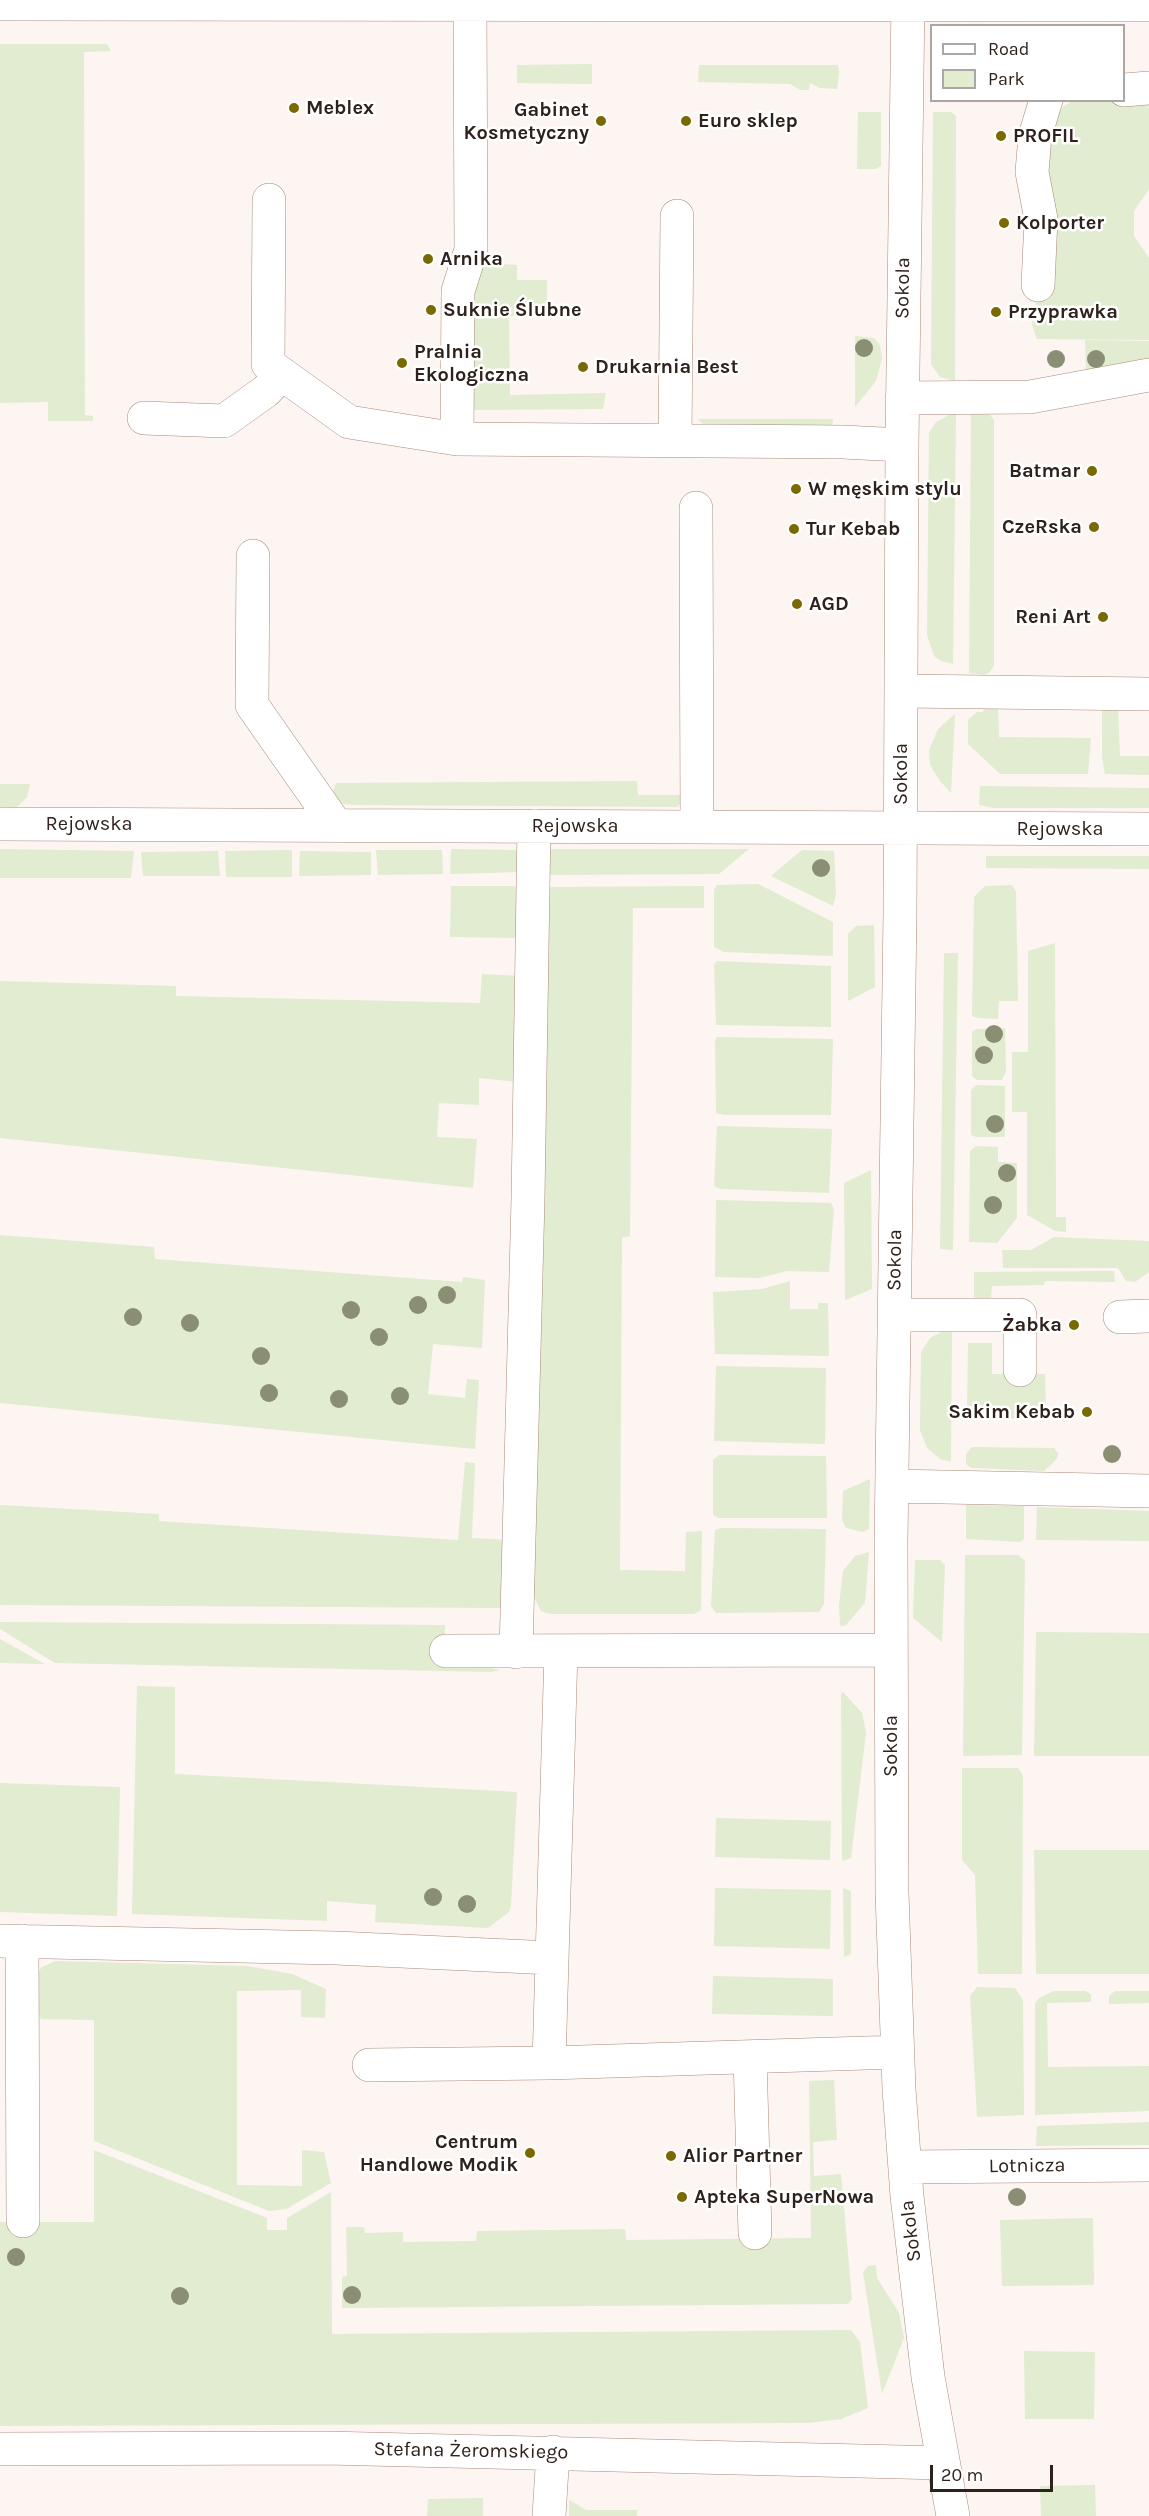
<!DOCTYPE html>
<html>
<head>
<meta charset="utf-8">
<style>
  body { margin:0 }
  #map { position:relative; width:1149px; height:2516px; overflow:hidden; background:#fcf5f2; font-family:Karla,sans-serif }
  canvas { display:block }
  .legend { position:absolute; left:930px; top:24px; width:195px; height:78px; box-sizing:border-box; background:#fff; border:2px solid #aca7a4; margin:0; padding:8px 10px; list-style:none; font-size:18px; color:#2f221c }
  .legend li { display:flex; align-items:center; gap:12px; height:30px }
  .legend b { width:30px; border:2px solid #aca7a4 }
  .scale { position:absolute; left:930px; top:2465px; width:123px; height:27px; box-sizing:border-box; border:3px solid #2f221c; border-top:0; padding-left:8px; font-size:18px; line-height:21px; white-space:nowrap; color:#2f221c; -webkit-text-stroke:4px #fff; paint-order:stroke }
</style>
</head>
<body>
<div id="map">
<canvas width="1149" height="2516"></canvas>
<ul class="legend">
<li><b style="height:8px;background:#fff"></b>Road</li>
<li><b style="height:16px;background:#e1ecd0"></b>Park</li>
</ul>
<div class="scale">20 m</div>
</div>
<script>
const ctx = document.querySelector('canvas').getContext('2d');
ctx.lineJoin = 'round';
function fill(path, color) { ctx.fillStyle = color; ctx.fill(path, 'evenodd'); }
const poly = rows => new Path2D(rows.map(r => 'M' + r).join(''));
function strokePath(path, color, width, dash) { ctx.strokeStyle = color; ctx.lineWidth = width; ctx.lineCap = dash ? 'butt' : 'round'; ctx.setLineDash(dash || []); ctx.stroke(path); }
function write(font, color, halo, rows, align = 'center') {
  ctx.font = font + ' Karla,sans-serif'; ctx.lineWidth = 5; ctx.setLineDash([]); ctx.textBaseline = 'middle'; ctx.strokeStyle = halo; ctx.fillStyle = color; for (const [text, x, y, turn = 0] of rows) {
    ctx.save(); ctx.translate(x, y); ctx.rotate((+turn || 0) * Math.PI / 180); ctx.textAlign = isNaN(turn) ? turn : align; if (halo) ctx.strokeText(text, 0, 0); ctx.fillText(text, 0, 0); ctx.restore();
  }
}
fill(poly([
  [0,44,107,44,111,51,84,52,85,415,93,416,93,421,48,421,48,402,0,403],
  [592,64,592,84,517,83,517,65],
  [699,65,838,65,839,74,837,89,820,88,810,83,809,90,800,90,790,84,698,82],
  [1149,96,1149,189,1134,211,1134,236,1149,258,1149,340,1037,339,1032,325,1034,307,1042,291,1051,198,1048,163,1054,118,1063,107,1072,101,1132,102],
  [858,112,881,112,881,166,876,169,857,169],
  [933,112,951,112,956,116,955,381,940,377,931,364],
  [483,263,517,265,517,280,547,280,547,315,509,316,510,395,606,393,603,409,474,410,472,294],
  [855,336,874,338,880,345,882,358,876,381,855,407],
  [1085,340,1149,341,1149,366,1086,376],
  [971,409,987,411,994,420,994,665,990,672,984,675,969,673],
  [951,414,956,414,953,664,941,661,934,656,927,635,929,433,936,422],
  [698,419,833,419,832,429,705,426],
  [984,707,998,707,999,737,1091,738,1088,774,1000,774,968,744,968,720,977,712,983,712],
  [1102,708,1118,708,1120,756,1149,756,1149,775,1105,774,1102,757],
  [955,714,951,793,940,781,930,765,929,750,938,729],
  [637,781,638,795,687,795,684,801,677,807,359,805,343,804,335,800,332,794,336,783],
  [0,784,30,784,27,797,16,808,0,807],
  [980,786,1149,788,1149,808,994,808,979,805],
  [0,849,134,851,131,878,0,878],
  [451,849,518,850,523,872,450,874],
  [552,849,749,849,719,874,550,875,547,871,548,853],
  [292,850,292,877,226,877,225,851],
  [376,850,442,850,443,874,378,875],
  [802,850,834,851,836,894,833,906,771,876],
  [218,851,220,876,143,876,141,852],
  [300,851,371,852,371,875,299,876],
  [986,856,1149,856,1149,869,986,868],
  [758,884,833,922,833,956,724,952,714,947,714,890,717,885],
  [1012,885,1016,892,1018,1001,999,1001,998,1019,978,1018,972,1016,974,897,985,886],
  [451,886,520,886,518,938,450,937],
  [704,886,704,908,633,908,630,1236,622,1238,620,1570,685,1571,686,1532,702,1531,701,1610,694,1614,550,1614,541,1611,529,1587,546,893,551,887],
  [874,925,875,987,848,1001,848,934,856,926],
  [1055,943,1056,1217,1066,1217,1066,1232,1055,1231,1027,1215,1027,1112,1012,1112,1012,1052,1028,1052,1028,951],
  [944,953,958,953,953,1250,940,1249],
  [717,961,831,966,831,1027,716,1025,714,965],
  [482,974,522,976,519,1082,479,1078,479,1105,439,1103,437,1137,477,1139,473,1188,0,1138,0,981,176,986,176,996,480,1003],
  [1005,1028,1006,1071,1002,1080,977,1080,972,1076,972,1032,976,1029],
  [717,1037,833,1039,831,1115,724,1115,716,1113,715,1040],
  [976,1085,1005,1086,1005,1137,976,1137,971,1135,971,1090],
  [717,1126,832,1129,829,1193,721,1189,714,1186],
  [976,1146,998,1147,998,1162,1017,1163,1017,1218,997,1243,969,1242,970,1151],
  [871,1170,872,1289,845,1300,844,1183],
  [716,1200,831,1203,834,1209,829,1272,787,1271,759,1278,715,1277],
  [0,1235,154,1247,155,1259,462,1282,463,1277,485,1280,482,1348,433,1344,428,1394,465,1398,467,1379,479,1380,475,1449,0,1403],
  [1054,1237,1149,1241,1149,1272,1135,1282,1126,1281,1118,1268,1003,1268,1002,1250,1031,1250],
  [1114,1271,1115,1282,1045,1281,1044,1285,992,1286,991,1300,974,1301,974,1272],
  [790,1281,790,1309,818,1309,818,1303,828,1303,829,1356,715,1354,713,1292,762,1289],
  [945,1330,952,1330,951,1462,940,1459,927,1448,920,1430,921,1352,930,1338],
  [968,1343,992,1343,992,1374,1045,1374,1046,1409,1040,1419,973,1418,967,1412],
  [716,1366,826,1368,825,1444,714,1441],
  [972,1447,1054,1448,1058,1453,1057,1459,1044,1471,971,1468,966,1464,966,1454],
  [719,1455,826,1456,827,1518,718,1518,713,1515,713,1460],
  [465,1462,475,1463,472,1538,511,1540,508,1608,0,1605,0,1505,159,1514,159,1521,458,1540],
  [870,1479,869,1529,863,1532,846,1528,842,1520,843,1491],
  [966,1505,1024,1506,1024,1539,1020,1542,966,1539],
  [1037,1507,1149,1511,1149,1541,1036,1540],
  [721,1528,826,1529,824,1604,819,1612,716,1613,711,1606,715,1530],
  [869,1552,865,1603,845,1626,840,1626,839,1605,843,1571,855,1556],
  [965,1555,1018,1555,1025,1561,1022,1755,963,1756],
  [915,1560,940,1560,945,1565,942,1642,913,1618],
  [0,1622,445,1625,444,1666,487,1667,500,1670,491,1672,55,1663,0,1629],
  [1036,1632,1149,1633,1149,1756,1034,1756],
  [0,1639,45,1664,0,1663],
  [137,1686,175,1687,175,1774,517,1792,511,1906,509,1912,488,1928,375,1922,376,1905,327,1901,327,1921,132,1914],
  [843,1692,862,1713,866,1733,851,1858,842,1861,841,1694],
  [962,1768,1018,1768,1023,1775,1022,1974,978,1974,975,1875,962,1860],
  [0,1783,120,1787,117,1916,0,1912],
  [716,1818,831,1821,830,1860,715,1857],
  [1034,1850,1149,1850,1149,1974,1036,1974],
  [715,1888,831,1890,830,1949,714,1946],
  [843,1888,851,1891,851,1954,844,1957],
  [56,1961,247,1966,292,1974,326,1989,325,2018,301,2017,301,1990,237,1991,237,2185,302,2186,302,2150,324,2152,331,2183,286,2209,269,2211,94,2141,94,2020,41,2019,35,2003,35,1976,42,1967],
  [713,1976,833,1979,833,2016,712,2014],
  [977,1987,1015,1988,1023,2000,1024,2115,977,2117,970,1996],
  [1054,1991,1086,1991,1091,1995,1091,2002,1047,2003,1048,2067,1149,2066,1149,2111,1035,2115,1035,2004,1039,1998],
  [1115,1991,1149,1991,1149,2003,1109,2004,1109,1996],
  [834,2080,837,2140,813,2142,814,2176,841,2174,852,2299,848,2304,342,2308,342,2277,347,2276,346,2227,364,2227,365,2233,403,2232,403,2242,476,2241,477,2231,625,2229,626,2240,811,2238,809,2081],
  [1149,2122,1149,2145,1036,2146,1037,2126],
  [94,2150,267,2218,267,2230,287,2230,287,2218,331,2192,332,2334,851,2330,860,2342,868,2408,841,2419,809,2423,0,2426,0,2222,94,2222],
  [1093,2218,1094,2285,1002,2286,1000,2220],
  [876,2265,877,2278,899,2313,904,2338,882,2394,863,2272,868,2266],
  [1024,2351,1095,2352,1094,2419,1025,2419],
  [1095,2485,1096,2516,1041,2516,1040,2486],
  [483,2498,483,2516,427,2516,428,2499],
  [569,2500,586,2510,637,2510,637,2516,569,2516]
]), '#e1ecd0');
const minor = poly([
  [908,0,902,445,900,914,891,1541,892,1893,899,2089,907,2196,928,2377,953,2516],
  [0,4,1149,5],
  [1124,90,1149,88],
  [269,200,268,364,349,422,457,439,843,442,902,445],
  [1038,285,1041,219,1032,172,1035,136,1046,100],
  [902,398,1030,397,1149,375],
  [144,418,224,421,266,391,282,374],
  [457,439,458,291,471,250,470,5],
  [675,441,677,216],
  [696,508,697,826],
  [253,556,252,705,336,825],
  [902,691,1149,694],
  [0,824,1149,829],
  [894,1315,1020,1315,1020,1370],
  [1120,1317,1149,1316],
  [892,1486,1149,1491],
  [446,1651,891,1650],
  [516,1652,528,1199,534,826],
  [0,1941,336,1948,552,1958],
  [22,1941,23,2221],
  [750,2057,755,2233],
  [549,2063,561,1651],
  [369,2065,549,2063,898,2052],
  [905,2167,1149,2165],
  [0,2449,327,2448,942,2463],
  [549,2516,553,2452]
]);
strokePath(minor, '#aa897a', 34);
strokePath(minor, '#fff', 33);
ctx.fillStyle = '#8a8f74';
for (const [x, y] of [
  [864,348],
  [1056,359],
  [1096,359],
  [821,868],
  [994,1034],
  [984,1055],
  [995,1124],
  [1007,1173],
  [993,1205],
  [447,1295],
  [418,1305],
  [351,1310],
  [133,1317],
  [190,1323],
  [379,1337],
  [261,1356],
  [269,1393],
  [400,1396],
  [339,1399],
  [1112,1454],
  [433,1897],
  [467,1904],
  [1017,2197],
  [16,2257],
  [352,2295],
  [180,2296]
]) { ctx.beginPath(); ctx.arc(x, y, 9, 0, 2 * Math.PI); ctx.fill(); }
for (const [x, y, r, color] of [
  [294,108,6,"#7a6900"],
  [601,121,6,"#7a6900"],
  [686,121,6,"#7a6900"],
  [1001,136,6,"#7a6900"],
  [1004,223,6,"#7a6900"],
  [428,259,6,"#7a6900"],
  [431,310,6,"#7a6900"],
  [996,312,6,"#7a6900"],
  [402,363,6,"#7a6900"],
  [583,367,6,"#7a6900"],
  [1092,471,6,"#7a6900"],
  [796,489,6,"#7a6900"],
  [1094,527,6,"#7a6900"],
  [794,529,6,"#7a6900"],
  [797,604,6,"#7a6900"],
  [1103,617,6,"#7a6900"],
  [1074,1325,6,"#7a6900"],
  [1087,1412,6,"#7a6900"],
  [530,2153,6,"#7a6900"],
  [671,2156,6,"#7a6900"],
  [682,2197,6,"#7a6900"]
]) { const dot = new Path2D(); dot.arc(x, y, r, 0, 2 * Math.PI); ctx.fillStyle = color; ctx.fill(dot); strokePath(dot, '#fff', 2); }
write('bold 20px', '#2f221c', '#fff', [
  ["Meblex",306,108],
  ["Gabinet",589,110,"right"],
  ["Kosmetyczny",589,133,"right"],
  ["Euro sklep",698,121],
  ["PROFIL",1013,136],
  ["Kolporter",1016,223],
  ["Arnika",440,259],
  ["Suknie Ślubne",443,310],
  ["Przyprawka",1008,312],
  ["Pralnia",414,352],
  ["Ekologiczna",414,375],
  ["Drukarnia Best",595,367],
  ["Batmar",1080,471,"right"],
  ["W męskim stylu",808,489],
  ["CzeRska",1082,527,"right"],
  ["Tur Kebab",806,529],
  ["AGD",809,604],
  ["Reni Art",1091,617,"right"],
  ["Żabka",1062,1325,"right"],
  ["Sakim Kebab",1075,1412,"right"],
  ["Centrum",518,2142,"right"],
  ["Handlowe Modik",518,2165,"right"],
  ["Alior Partner",683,2156],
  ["Apteka SuperNowa",694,2197]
], 'left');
write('20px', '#2f221c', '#fff', [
  ["Sokola",903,288,-89],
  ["Sokola",901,774,-90],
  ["Rejowska",89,824],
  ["Rejowska",575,826],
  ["Rejowska",1060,829],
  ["Sokola",895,1260,-89],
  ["Sokola",891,1746,-90],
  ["Lotnicza",1027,2166,-1],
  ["Sokola",911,2231,-97],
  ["Stefana Żeromskiego",471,2451,1]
]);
</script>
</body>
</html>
